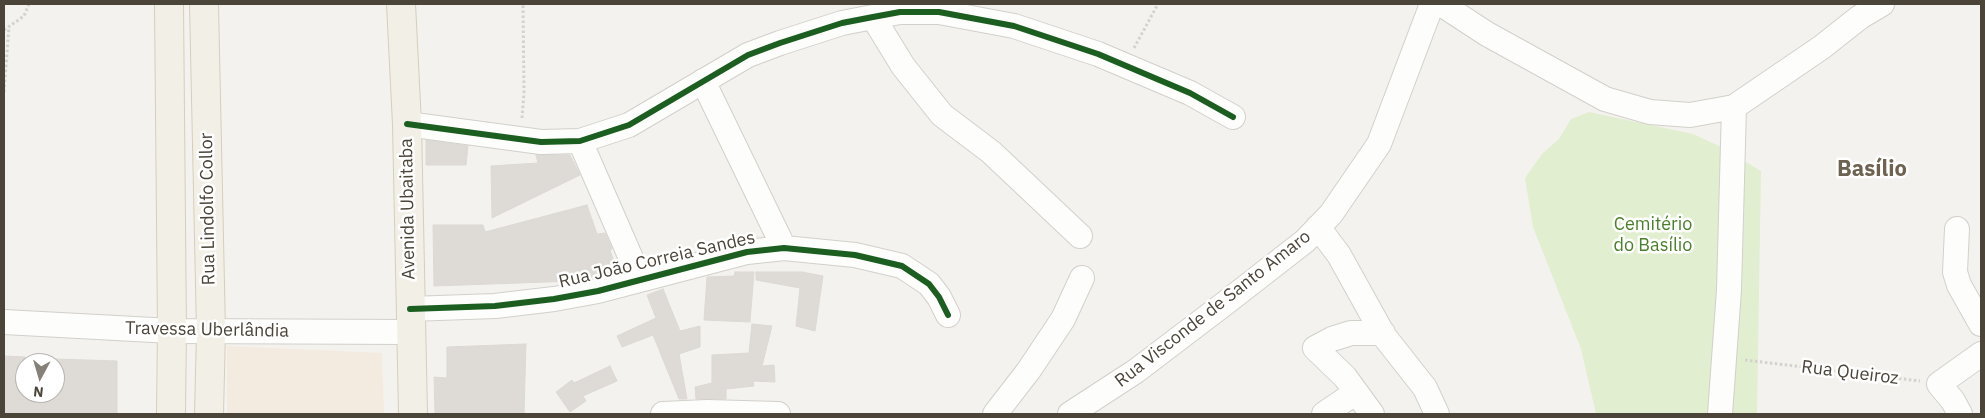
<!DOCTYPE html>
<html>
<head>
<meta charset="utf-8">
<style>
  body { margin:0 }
  #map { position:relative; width:1985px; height:418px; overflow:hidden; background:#f4f2ee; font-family:"IBM Plex Sans",sans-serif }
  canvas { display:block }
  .frame { position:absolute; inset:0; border:5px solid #4b4439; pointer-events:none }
  .north { position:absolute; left:15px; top:353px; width:50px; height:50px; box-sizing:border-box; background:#fff; border:1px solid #b7b4b0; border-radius:50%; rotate:186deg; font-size:14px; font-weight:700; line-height:20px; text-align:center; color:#4b4439 }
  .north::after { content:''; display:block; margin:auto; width:18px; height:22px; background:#868178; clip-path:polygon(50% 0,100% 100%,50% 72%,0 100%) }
</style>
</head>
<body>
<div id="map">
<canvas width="1985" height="418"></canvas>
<div class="frame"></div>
<div class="north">N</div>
</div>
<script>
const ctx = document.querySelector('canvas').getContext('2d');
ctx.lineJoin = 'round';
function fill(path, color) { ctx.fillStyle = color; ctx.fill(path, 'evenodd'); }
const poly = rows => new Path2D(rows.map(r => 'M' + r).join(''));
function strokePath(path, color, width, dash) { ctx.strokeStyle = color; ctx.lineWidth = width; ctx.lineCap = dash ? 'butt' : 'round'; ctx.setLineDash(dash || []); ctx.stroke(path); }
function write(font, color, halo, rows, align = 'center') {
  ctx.font = font + ' "IBM Plex Sans",sans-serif'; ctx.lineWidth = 5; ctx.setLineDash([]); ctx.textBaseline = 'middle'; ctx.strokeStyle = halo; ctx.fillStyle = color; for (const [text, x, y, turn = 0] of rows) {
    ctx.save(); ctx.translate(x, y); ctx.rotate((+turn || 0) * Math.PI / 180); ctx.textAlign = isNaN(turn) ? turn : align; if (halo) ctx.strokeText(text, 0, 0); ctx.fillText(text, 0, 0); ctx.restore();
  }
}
fill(poly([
  [227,346,382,353,384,414,227,414]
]), '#f3ebdf');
fill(poly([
  [1589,112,1693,134,1717,145,1761,171,1757,414,1596,414,1581,349,1533,227,1525,178,1542,154,1559,139,1571,119]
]), '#e1eecf');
const building = poly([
  [426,140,468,146,466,165,426,165,426,140],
  [536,155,570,155,580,175,492,218,491,166,538,163,536,155],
  [587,205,597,234,605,233,612,249,610,250,617,272,575,281,434,286,433,225,483,225,485,232,587,205],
  [735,272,754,272,750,322,704,320,707,277,734,276,735,272],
  [756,272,802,272,823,276,815,331,796,326,800,288,756,280,756,272],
  [663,289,680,331,700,326,700,347,679,354,687,399,679,399,653,335,622,347,617,336,656,318,647,295,663,289],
  [752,324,772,326,762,366,774,365,775,382,753,381,754,386,726,389,726,399,696,399,695,387,712,383,712,355,749,353,752,324],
  [526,344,524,414,435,414,434,377,447,378,447,347,526,344],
  [4,356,25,357,25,393,55,393,55,359,117,361,117,414,4,414,4,356],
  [610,366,617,381,583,396,586,401,570,412,556,392,572,380,574,383,610,366]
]);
fill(building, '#dedbd6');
strokePath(building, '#dcd9d4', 1);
const minor = poly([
  [1441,4,1487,34,1605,99,1650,112,1690,115,1734,107,1822,47,1860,17,1882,4],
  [873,17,903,66,942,115,991,152,1080,236],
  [703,81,784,248],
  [407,124,541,142,580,141,629,125,748,55,780,43,842,23,873,17,900,12,939,12,1014,26,1098,54,1190,93,1233,117],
  [580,141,640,279],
  [1318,227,1339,255,1384,336,1425,388,1437,414],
  [1957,229,1955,272,1959,285,1981,324],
  [410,309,495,306,554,299,598,291,747,252,784,248,855,255,902,266,929,284,939,297,948,315],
  [4,322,172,331,410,332],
  [663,414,707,412,778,414],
  [995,414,1029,370,1063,319,1082,278],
  [1070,414,1136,371,1228,301,1305,241,1331,214,1379,144,1432,4],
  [1324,414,1355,393],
  [1372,414,1345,377,1315,348,1332,339,1351,333,1383,333],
  [1720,414,1729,290,1734,107],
  [1960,414,1953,401,1939,384,1981,354]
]);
const major = poly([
  [169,4,172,331,171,414],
  [204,4,211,332,209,414],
  [401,4,407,124,413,414]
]);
strokePath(minor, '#d2d0cb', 26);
strokePath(major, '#d6cebb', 30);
strokePath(poly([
  [4,30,24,16,29,4],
  [1134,48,1158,4],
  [4,92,9,27],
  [522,118,524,92,523,4],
  [1745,360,1920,381]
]), '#d3d2cc', 3, [2.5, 2.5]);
strokePath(minor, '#fdfdfc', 24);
strokePath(major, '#f2efe6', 28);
strokePath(poly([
  [407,124,541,142,580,141,629,125,748,55,780,43,842,23,873,17,900,12,939,12,1014,26,1098,54,1190,93,1233,117],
  [410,309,495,306,554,299,598,291,747,252,784,248,855,255,902,266,929,284,939,297,948,315]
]), '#1b5e20', 6);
write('18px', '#4b4439', '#fff', [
  ["Rua Lindolfo Collor",208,209,-91],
  ["Avenida Ubaitaba",408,209,-91],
  ["Rua João Correia Sandes",657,260,-13],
  ["Rua Visconde de Santo Amaro",1213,309,-38],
  ["Travessa Uberlândia",207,330,1],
  ["Rua Queiroz",1850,373,7]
]);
write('18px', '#4a7f2a', '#fff', [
  ["Cemitério",1653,225],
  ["do Basílio",1653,246]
]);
write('bold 22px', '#6e6250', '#fff', [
  ["Basílio",1872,170]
]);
</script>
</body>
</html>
